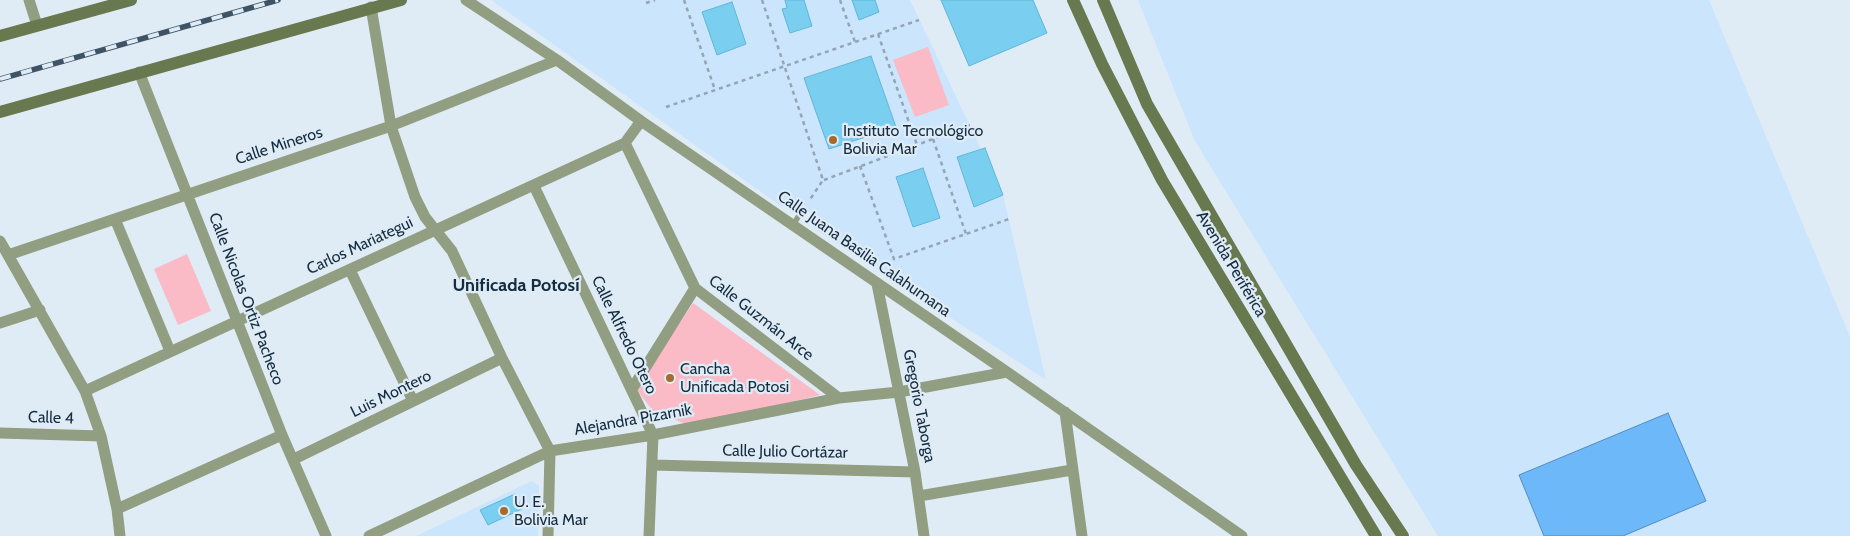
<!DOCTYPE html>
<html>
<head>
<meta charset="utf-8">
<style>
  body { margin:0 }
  canvas { display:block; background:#dfebf5 }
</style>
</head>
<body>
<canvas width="1850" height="536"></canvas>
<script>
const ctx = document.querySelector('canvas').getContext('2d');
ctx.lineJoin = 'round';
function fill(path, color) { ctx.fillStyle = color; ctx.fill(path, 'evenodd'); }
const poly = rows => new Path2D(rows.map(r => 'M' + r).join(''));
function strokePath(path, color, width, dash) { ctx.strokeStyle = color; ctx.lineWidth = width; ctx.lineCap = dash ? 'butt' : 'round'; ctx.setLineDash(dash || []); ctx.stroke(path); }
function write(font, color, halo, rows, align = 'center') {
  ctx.font = font + ' Cabin,sans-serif'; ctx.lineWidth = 4.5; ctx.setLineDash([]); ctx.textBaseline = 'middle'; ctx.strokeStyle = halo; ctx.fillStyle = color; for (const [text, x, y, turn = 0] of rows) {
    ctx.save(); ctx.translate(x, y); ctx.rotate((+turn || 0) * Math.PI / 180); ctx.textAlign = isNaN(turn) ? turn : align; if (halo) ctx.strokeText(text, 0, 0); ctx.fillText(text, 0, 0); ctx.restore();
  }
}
fill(poly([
  [491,0,910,0,1003,195,1046,380,813,228,810,213,803,209,796,204,781,206],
  [1138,0,1709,0,1850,337,1850,536,1438,536,1195,141],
  [532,481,539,486,538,536,416,536]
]), '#cbe5fd');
fill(poly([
  [928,47,949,105,915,117,893,60],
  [187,254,211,311,178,325,154,269],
  [693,303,820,395,691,426,673,419,660,420,636,389]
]), '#fabac6');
const water = poly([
  [1668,413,1706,501,1623,536,1544,536,1519,475,1668,413]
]);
fill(water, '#6cb8f8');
strokePath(water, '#528ec1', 1);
const building = poly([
  [785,0,804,0,812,26,790,33,782,9,787,8,785,0],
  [852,0,875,0,879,12,859,20,852,0],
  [941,0,1033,0,1047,33,969,66,941,0],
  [732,2,746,44,717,55,702,12,732,2],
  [871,56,896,127,829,149,804,78,871,56],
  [985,148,1003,195,974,207,957,157,985,148],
  [923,168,940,218,913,227,896,177,923,168],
  [515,494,522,509,488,525,480,510,515,494]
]);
fill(building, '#7acff1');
strokePath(building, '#61b6d8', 1);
strokePath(poly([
  [684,0,715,90],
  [762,0,823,180,809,201],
  [840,0,855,42],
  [646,3,655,0],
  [878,34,917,145],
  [666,107,919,20],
  [933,139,966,234],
  [860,166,894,259,1009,219],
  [824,180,970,125]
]), '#94a5b3', 2.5, [4, 4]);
strokePath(poly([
  [793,225,803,209]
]), '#929e81', 5.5);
strokePath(poly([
  [29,0,37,25],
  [466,0,557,60,641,121,1007,372,1242,536],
  [371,7,391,126,415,197,425,217,452,251,502,358,550,451,548,536],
  [139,72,282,435,326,536],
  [625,143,695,288,839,398],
  [534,186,653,435,649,536],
  [115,219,170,351],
  [0,241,85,391,101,436,117,509,120,536],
  [8,255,391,126,557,60],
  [350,270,413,401],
  [877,284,915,472,924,536],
  [0,323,40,310],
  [632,389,695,288],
  [85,391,625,143,641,121],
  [1065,412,1082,536],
  [0,433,101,436],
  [294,459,502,358],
  [653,465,915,472],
  [919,496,1072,470],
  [117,509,282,435],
  [369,536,550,451,653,435,839,398,899,392,1007,372]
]), '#929e81', 11);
strokePath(poly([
  [1073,0,1102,64,1162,180,1376,536],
  [1103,0,1147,104,1356,465,1403,536],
  [0,36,131,0],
  [0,112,401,0]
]), '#69794f', 12);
const rail = poly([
  [0,79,278,0]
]);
strokePath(rail, '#3e5466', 5.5);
strokePath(rail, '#dfebf5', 4, [11]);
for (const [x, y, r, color] of [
  [833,140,5,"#a56b2a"],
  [670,378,5,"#a56b2a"],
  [504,511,5,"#a56b2a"]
]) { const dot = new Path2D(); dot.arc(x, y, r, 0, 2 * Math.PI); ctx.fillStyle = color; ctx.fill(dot); strokePath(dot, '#dfebf5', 2); }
write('16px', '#152d41', '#dfebf5', [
  ["Instituto Tecnológico",843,131],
  ["Bolivia Mar",843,149],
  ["Cancha",680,369],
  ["Unificada Potosi",680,387],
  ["U. E.",514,502],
  ["Bolivia Mar",514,520]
], 'left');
write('16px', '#152d41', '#dfebf5', [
  ["Calle Mineros",279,146,-18],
  ["Carlos Mariategui",360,246,-25],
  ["Calle Juana Basilia Calahumana",864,254,35],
  ["Avenida Periférica",1231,264,59],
  ["Calle Nicolas Ortiz Pacheco",246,299,69],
  ["Calle Guzmán Arce",761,318,38],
  ["Calle Alfredo Otero",624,335,64],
  ["Luis Montero",391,394,-26],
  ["Gregorio Taborga",919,406,79],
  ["Calle 4",51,418,2],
  ["Alejandra Pizarnik",633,420,-10],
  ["Calle Julio Cortázar",785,452,1]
]);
write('bold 18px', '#152d41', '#dfebf5', [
  ["Unificada Potosí",516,286]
]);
</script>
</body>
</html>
